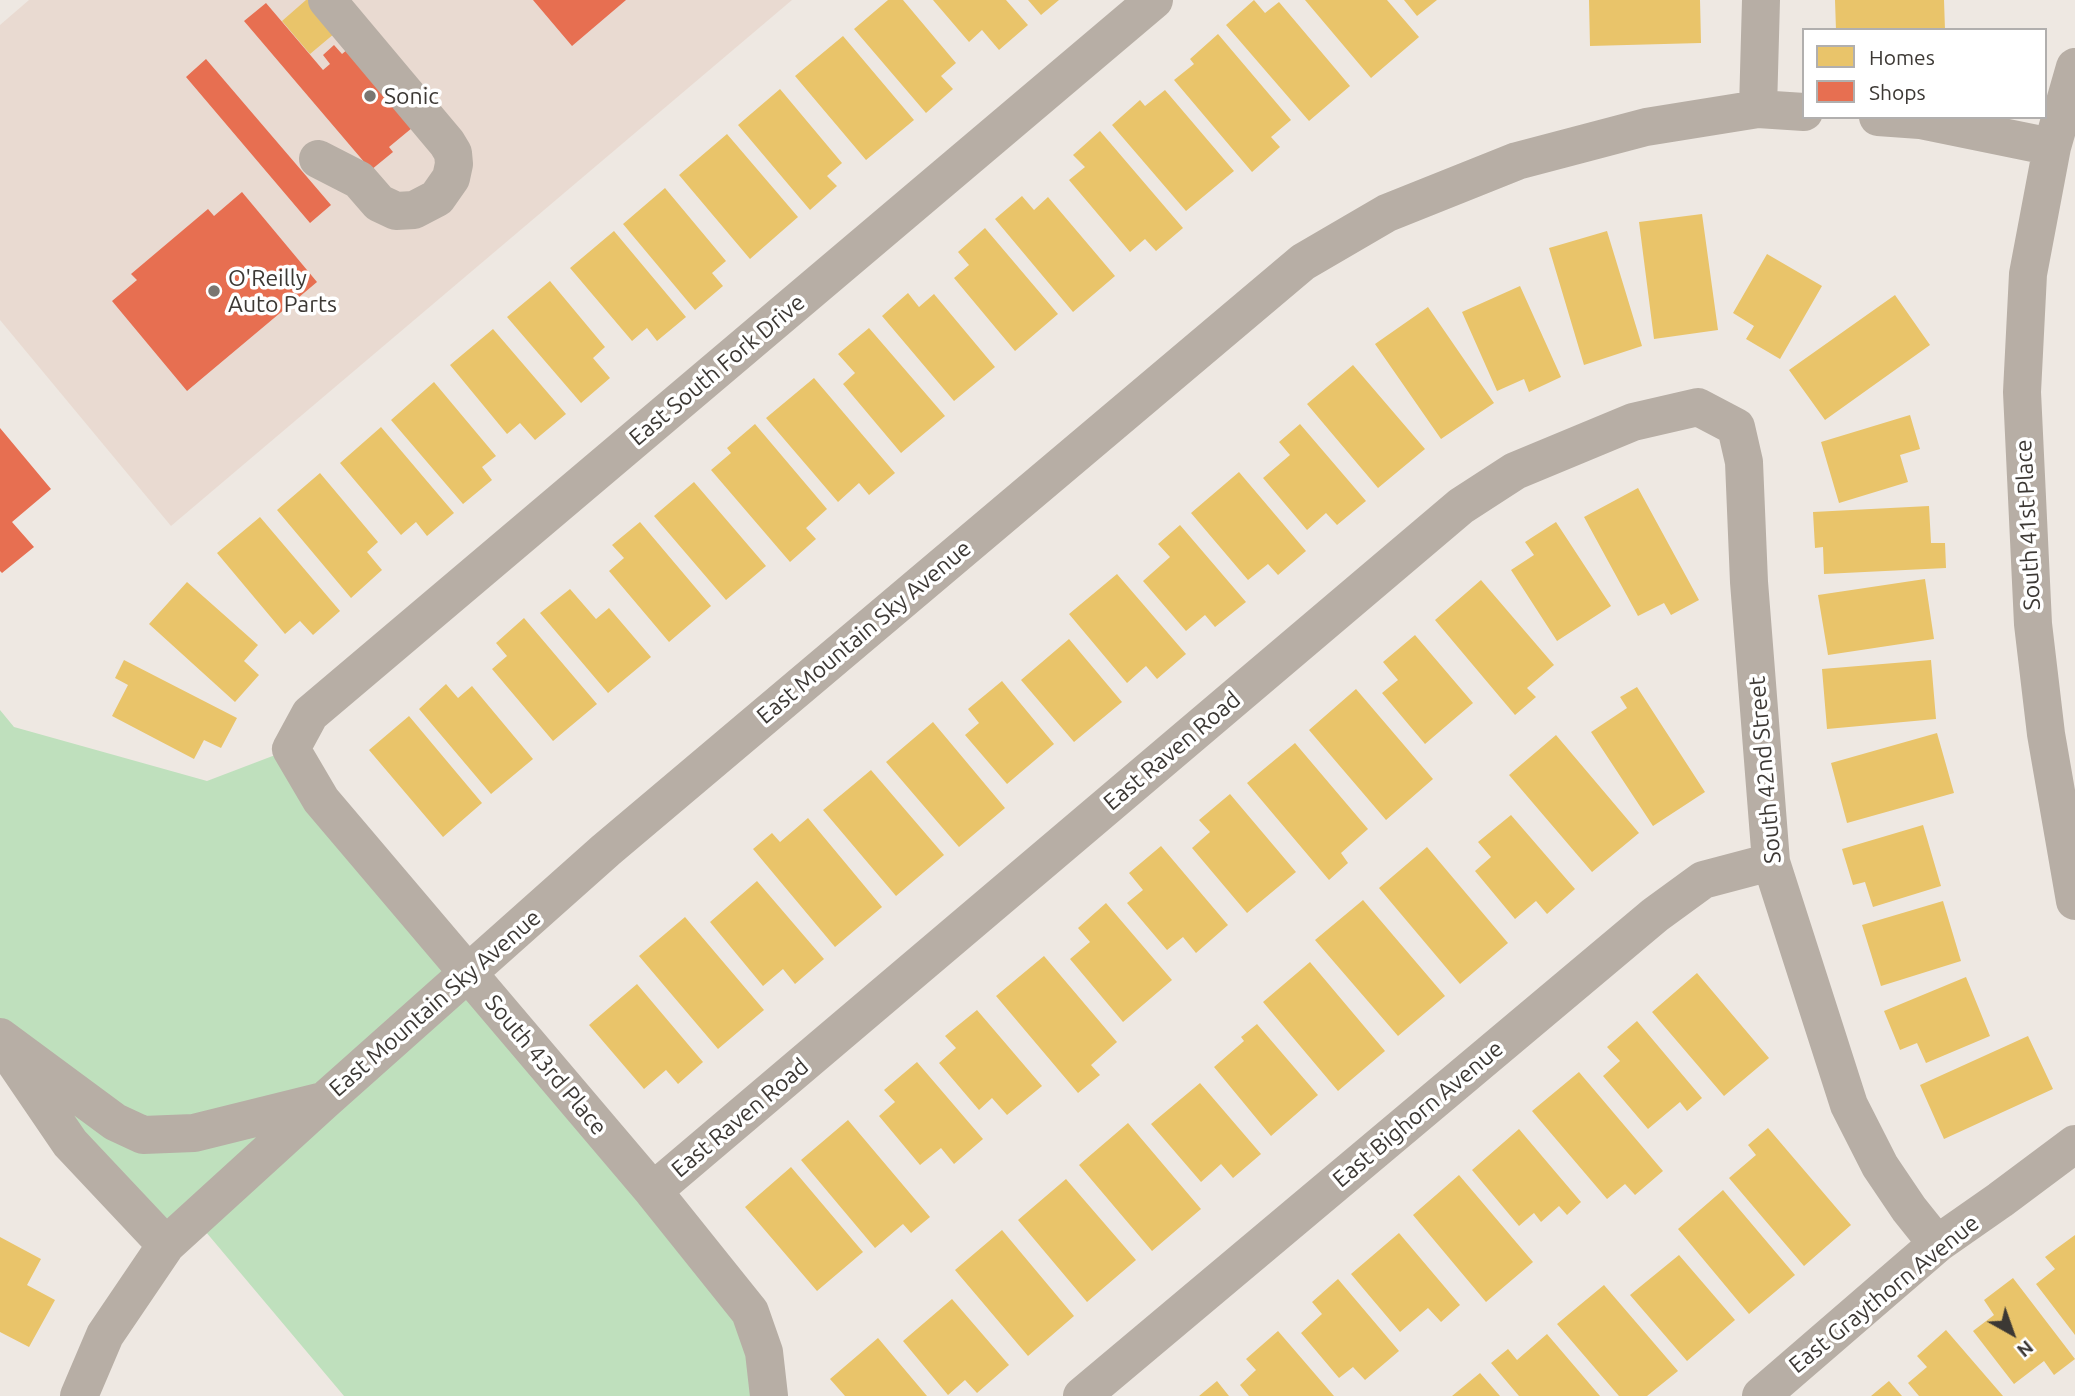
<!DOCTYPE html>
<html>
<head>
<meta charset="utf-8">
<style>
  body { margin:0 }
  #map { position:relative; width:2075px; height:1396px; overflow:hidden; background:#eee8e2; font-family:Ubuntu,sans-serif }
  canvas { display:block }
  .legend { position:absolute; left:1802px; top:28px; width:245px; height:91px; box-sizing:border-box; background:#fff; border:2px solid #b1afae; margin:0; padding:9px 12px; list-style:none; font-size:21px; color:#3c3834 }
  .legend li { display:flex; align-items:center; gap:14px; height:35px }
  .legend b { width:35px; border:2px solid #b1afae }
  .north { position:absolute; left:1977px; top:1298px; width:70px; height:70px; -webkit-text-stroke:5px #fff; paint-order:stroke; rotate:140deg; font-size:19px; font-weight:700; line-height:28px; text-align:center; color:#3c3834 }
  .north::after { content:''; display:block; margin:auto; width:24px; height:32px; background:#3c3834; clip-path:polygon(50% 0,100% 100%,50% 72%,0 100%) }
</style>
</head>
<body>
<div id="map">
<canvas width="2075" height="1396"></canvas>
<ul class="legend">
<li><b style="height:19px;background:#e9c46a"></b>Homes</li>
<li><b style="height:19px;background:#e76f51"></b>Shops</li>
</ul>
<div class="north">N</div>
</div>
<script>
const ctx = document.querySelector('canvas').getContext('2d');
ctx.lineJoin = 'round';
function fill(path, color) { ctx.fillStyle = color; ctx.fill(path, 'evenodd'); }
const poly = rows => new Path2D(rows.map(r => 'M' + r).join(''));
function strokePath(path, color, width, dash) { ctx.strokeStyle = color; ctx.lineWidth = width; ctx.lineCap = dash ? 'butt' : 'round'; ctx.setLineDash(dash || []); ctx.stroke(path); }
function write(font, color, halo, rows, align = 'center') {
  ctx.font = font + ' Ubuntu,sans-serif'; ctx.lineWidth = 7; ctx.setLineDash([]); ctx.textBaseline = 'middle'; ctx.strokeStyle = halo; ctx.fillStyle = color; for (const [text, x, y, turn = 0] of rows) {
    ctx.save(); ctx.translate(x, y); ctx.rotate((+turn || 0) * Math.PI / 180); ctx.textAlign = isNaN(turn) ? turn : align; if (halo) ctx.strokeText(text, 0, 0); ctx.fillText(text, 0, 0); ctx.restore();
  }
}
fill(poly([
  [29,0,792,0,171,526,0,320,0,25]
]), '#e9dad1');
fill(poly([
  [0,710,14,727,207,781,291,749,750,1312,769,1396,344,1396,195,1219,166,1245,0,1041]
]), '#bfe0bd');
fill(poly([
  [306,0,318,0,341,28,310,54,282,21],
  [888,0,903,0,956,63,941,76,953,89,926,113,854,29],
  [933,0,1006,0,1028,25,999,50,982,30,969,42],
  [1028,0,1059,0,1041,15],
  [1254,0,1265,13,1279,2,1350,86,1309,121,1226,25],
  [1305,0,1387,0,1419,37,1371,78],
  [1404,0,1437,0,1417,16],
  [1589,0,1700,0,1701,43,1590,46],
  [1835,0,1944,0,1945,30,1836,30],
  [1218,34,1291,120,1271,137,1280,147,1252,172,1174,80,1194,64,1190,59],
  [843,36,914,120,866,160,795,76],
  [780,89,842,163,827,176,837,186,810,210,738,125],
  [1165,90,1234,171,1186,211,1112,125,1140,100,1145,106],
  [1100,131,1183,228,1156,251,1145,239,1130,252,1069,180,1085,167,1073,155],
  [727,134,798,217,750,259,679,175],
  [665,188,726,261,712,273,723,286,695,310,623,224],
  [1022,196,1034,210,1048,197,1115,276,1073,312,995,219],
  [1702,214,1718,330,1654,339,1639,222],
  [985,228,1058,314,1015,351,954,278,969,265,958,252],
  [614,231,686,317,657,341,647,328,632,341,570,268],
  [1607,231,1642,346,1584,365,1549,248],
  [1767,254,1822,286,1780,359,1746,339,1754,326,1733,313],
  [550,281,605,347,593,358,610,378,581,403,507,317],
  [1520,286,1561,377,1529,392,1524,379,1497,391,1462,312],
  [908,293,919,307,934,294,995,367,954,401,882,316],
  [1895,295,1930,345,1825,420,1789,370],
  [1428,307,1494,403,1441,439,1375,344],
  [869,328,945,416,901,453,843,384,855,373,838,354],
  [493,329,566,414,535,440,520,423,507,434,450,365],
  [1353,365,1425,449,1378,488,1307,404],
  [814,378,895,473,869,495,859,483,838,502,766,418],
  [434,382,496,456,482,467,492,480,463,504,391,420],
  [1910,415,1920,449,1900,455,1908,482,1839,503,1821,442],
  [755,424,827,509,806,528,816,539,790,562,711,470,731,453,727,448],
  [1300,424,1366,501,1337,525,1326,513,1307,530,1263,478,1290,455,1279,442],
  [381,427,454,513,427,536,416,522,401,535,340,463],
  [1239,472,1306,551,1278,575,1268,564,1248,580,1191,513],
  [320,473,378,542,367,552,382,570,351,598,277,510],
  [694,482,766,566,726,600,654,516],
  [1638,488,1699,600,1671,615,1664,603,1638,616,1584,517],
  [1929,506,1931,543,1945,543,1946,568,1824,574,1823,547,1815,548,1813,512],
  [260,517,340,611,313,635,300,621,285,634,217,553],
  [640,522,711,606,669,642,609,571,624,558,612,545],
  [1556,522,1611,606,1557,641,1511,570,1534,555,1525,542],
  [1180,525,1246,602,1215,627,1205,615,1186,631,1143,581,1170,557,1158,544],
  [1117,574,1186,654,1157,679,1146,666,1127,683,1069,614],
  [1925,579,1934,639,1828,655,1818,595],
  [1481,580,1554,665,1527,688,1536,697,1515,715,1435,620],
  [187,582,258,645,244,661,259,675,235,702,149,624],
  [570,589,596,619,609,608,651,657,608,693,540,613],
  [524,618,597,704,553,741,492,669,507,656,496,643],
  [1415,635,1473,703,1425,744,1382,693,1398,680,1383,662],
  [1069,639,1122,702,1074,742,1021,680],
  [124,660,237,718,221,748,204,740,194,759,112,716,128,685,115,678],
  [1931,660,1936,719,1827,729,1822,669],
  [1002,681,1054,744,1007,784,965,735,979,723,968,709],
  [446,684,458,698,472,686,533,759,491,794,419,709],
  [1637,687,1705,792,1653,826,1591,732,1627,708,1620,697],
  [1356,689,1433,779,1386,820,1309,730],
  [409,716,482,803,443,837,369,750],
  [933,722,1005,808,959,847,886,762],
  [1937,733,1954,793,1847,823,1831,763],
  [1556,735,1639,833,1592,872,1509,775],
  [1295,743,1368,829,1341,853,1348,863,1329,880,1247,783],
  [871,770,944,855,896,896,823,810],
  [1230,794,1296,872,1247,913,1192,848,1210,832,1199,820],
  [1511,815,1575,889,1547,914,1536,901,1515,919,1475,871,1491,857,1478,842],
  [808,818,882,907,835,947,753,849,772,833,780,842],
  [1923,825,1941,886,1873,907,1865,882,1853,885,1842,849],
  [1161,846,1228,925,1196,953,1183,937,1167,950,1127,903,1143,890,1129,873],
  [1427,847,1508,943,1460,984,1379,888],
  [757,881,824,959,795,984,783,969,763,986,710,922],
  [1363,900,1445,996,1398,1036,1315,940],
  [1943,901,1961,961,1881,986,1862,925],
  [1106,903,1172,980,1123,1022,1070,959,1090,942,1078,928],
  [685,917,764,1010,718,1049,639,956],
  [1044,956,1117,1042,1091,1065,1100,1075,1078,1093,996,996],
  [1310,962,1385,1051,1338,1091,1263,1002],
  [1697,973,1769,1058,1724,1096,1652,1012],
  [1966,977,1990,1036,1926,1063,1917,1043,1900,1050,1884,1011],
  [637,984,703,1062,678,1084,666,1070,644,1089,589,1025],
  [977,1010,1042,1086,1007,1115,992,1098,979,1110,939,1063,956,1048,945,1036],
  [1637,1021,1702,1098,1687,1111,1680,1102,1648,1129,1603,1076,1620,1061,1607,1047],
  [1257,1024,1318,1095,1271,1136,1214,1067,1244,1041,1241,1037],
  [2028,1036,2053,1089,1944,1139,1920,1085],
  [917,1062,983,1139,954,1164,941,1148,920,1165,879,1116,895,1102,884,1090],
  [1579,1072,1663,1171,1635,1195,1625,1184,1607,1199,1532,1111],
  [1200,1083,1261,1154,1233,1178,1221,1164,1201,1182,1151,1124],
  [848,1120,930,1217,911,1233,903,1224,875,1248,801,1160],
  [1128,1123,1201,1209,1152,1251,1079,1165],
  [1768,1128,1851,1225,1804,1266,1729,1178,1756,1155,1748,1145],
  [1519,1129,1581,1202,1567,1215,1559,1206,1541,1222,1534,1213,1519,1226,1472,1170],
  [791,1167,863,1252,817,1291,745,1207],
  [1459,1175,1533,1262,1486,1302,1413,1215],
  [1066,1179,1136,1260,1087,1302,1018,1220],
  [1723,1190,1795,1275,1749,1314,1678,1229],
  [1002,1230,1074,1316,1028,1356,955,1270],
  [1399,1233,1460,1305,1441,1322,1428,1308,1400,1332,1351,1274],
  [2075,1235,2075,1335,2036,1284,2055,1269,2045,1257],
  [0,1237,41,1259,27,1285,55,1300,29,1347,0,1332],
  [1679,1255,1735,1320,1687,1361,1630,1295],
  [2013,1278,2075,1359,2054,1375,2044,1361,2014,1384,1973,1331,1994,1315,1984,1300],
  [1338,1279,1399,1351,1365,1380,1353,1367,1339,1378,1301,1333,1322,1314,1312,1302],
  [1604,1285,1678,1371,1647,1396,1619,1396,1557,1324],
  [952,1299,1009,1365,977,1393,965,1380,948,1395,903,1341],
  [1946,1330,2003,1396,1919,1396,1908,1383,1927,1367,1917,1356],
  [1278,1331,1334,1396,1249,1396,1240,1385,1256,1370,1246,1359],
  [1547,1334,1600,1396,1519,1396,1491,1363,1508,1349,1517,1360],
  [878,1338,927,1396,845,1396,830,1379],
  [1480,1373,1500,1396,1452,1396],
  [1217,1381,1229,1396,1199,1396],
  [1889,1381,1902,1396,1871,1396]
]), '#e9c46a');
fill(poly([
  [533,0,626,0,572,46],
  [266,3,323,70,330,64,323,55,334,45,342,54,354,44,418,123,389,147,393,152,371,170,244,21],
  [206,59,331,205,310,223,186,77],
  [242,192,317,282,187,391,112,301,137,280,131,274,208,209,214,216],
  [0,428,51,489,12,522,34,547,2,573,0,571]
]), '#e76f51');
strokePath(poly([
  [2075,67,2052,147,2028,274,2022,392,2033,624,2046,734,2075,901],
  [1758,109,1761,0],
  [1878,117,1920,120,2052,147],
  [318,159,359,180,379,203,396,211,414,210,437,198,451,178,454,164,453,153,447,143,327,0],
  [0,1037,115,1122,143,1135,194,1133,319,1102],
  [12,1058,70,1143,166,1245],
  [653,1191,1461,506,1515,471,1633,422,1698,407,1736,427,1744,462,1749,582,1771,862,1849,1105,1880,1166,1909,1209,1937,1244],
  [79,1396,105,1335,166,1245,324,1101,606,850,1303,262,1387,213,1517,161,1646,127,1758,109,1804,112],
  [769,1396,764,1352,750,1312,653,1191,321,800,291,749,310,714,1154,0],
  [1082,1396,1655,915,1703,880,1771,862],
  [1761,1396,1937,1244,2000,1200,2075,1144]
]), '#b7aea5', 38);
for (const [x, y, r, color] of [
  [370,96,7,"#7a7671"],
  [214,291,7,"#7a7671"]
]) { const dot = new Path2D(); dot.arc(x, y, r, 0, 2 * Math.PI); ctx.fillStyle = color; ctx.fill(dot); strokePath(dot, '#fff', 2.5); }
write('23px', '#3c3834', '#fff', [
  ["Sonic",384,96],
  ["O'Reilly",228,278],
  ["Auto Parts",228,304]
], 'left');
write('23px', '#3c3834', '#fff', [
  ["East South Fork Drive",717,370,-40],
  ["South 41st Place",2028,525,-93],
  ["East Mountain Sky Avenue",864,632,-40],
  ["East Raven Road",1172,751,-40],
  ["South 42nd Street",1765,770,-95],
  ["East Mountain Sky Avenue",435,1003,-41],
  ["South 43rd Place",546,1065,50],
  ["East Bighorn Avenue",1418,1114,-40],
  ["East Raven Road",740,1118,-40],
  ["East Graythorn Avenue",1884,1294,-39]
]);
</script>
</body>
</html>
